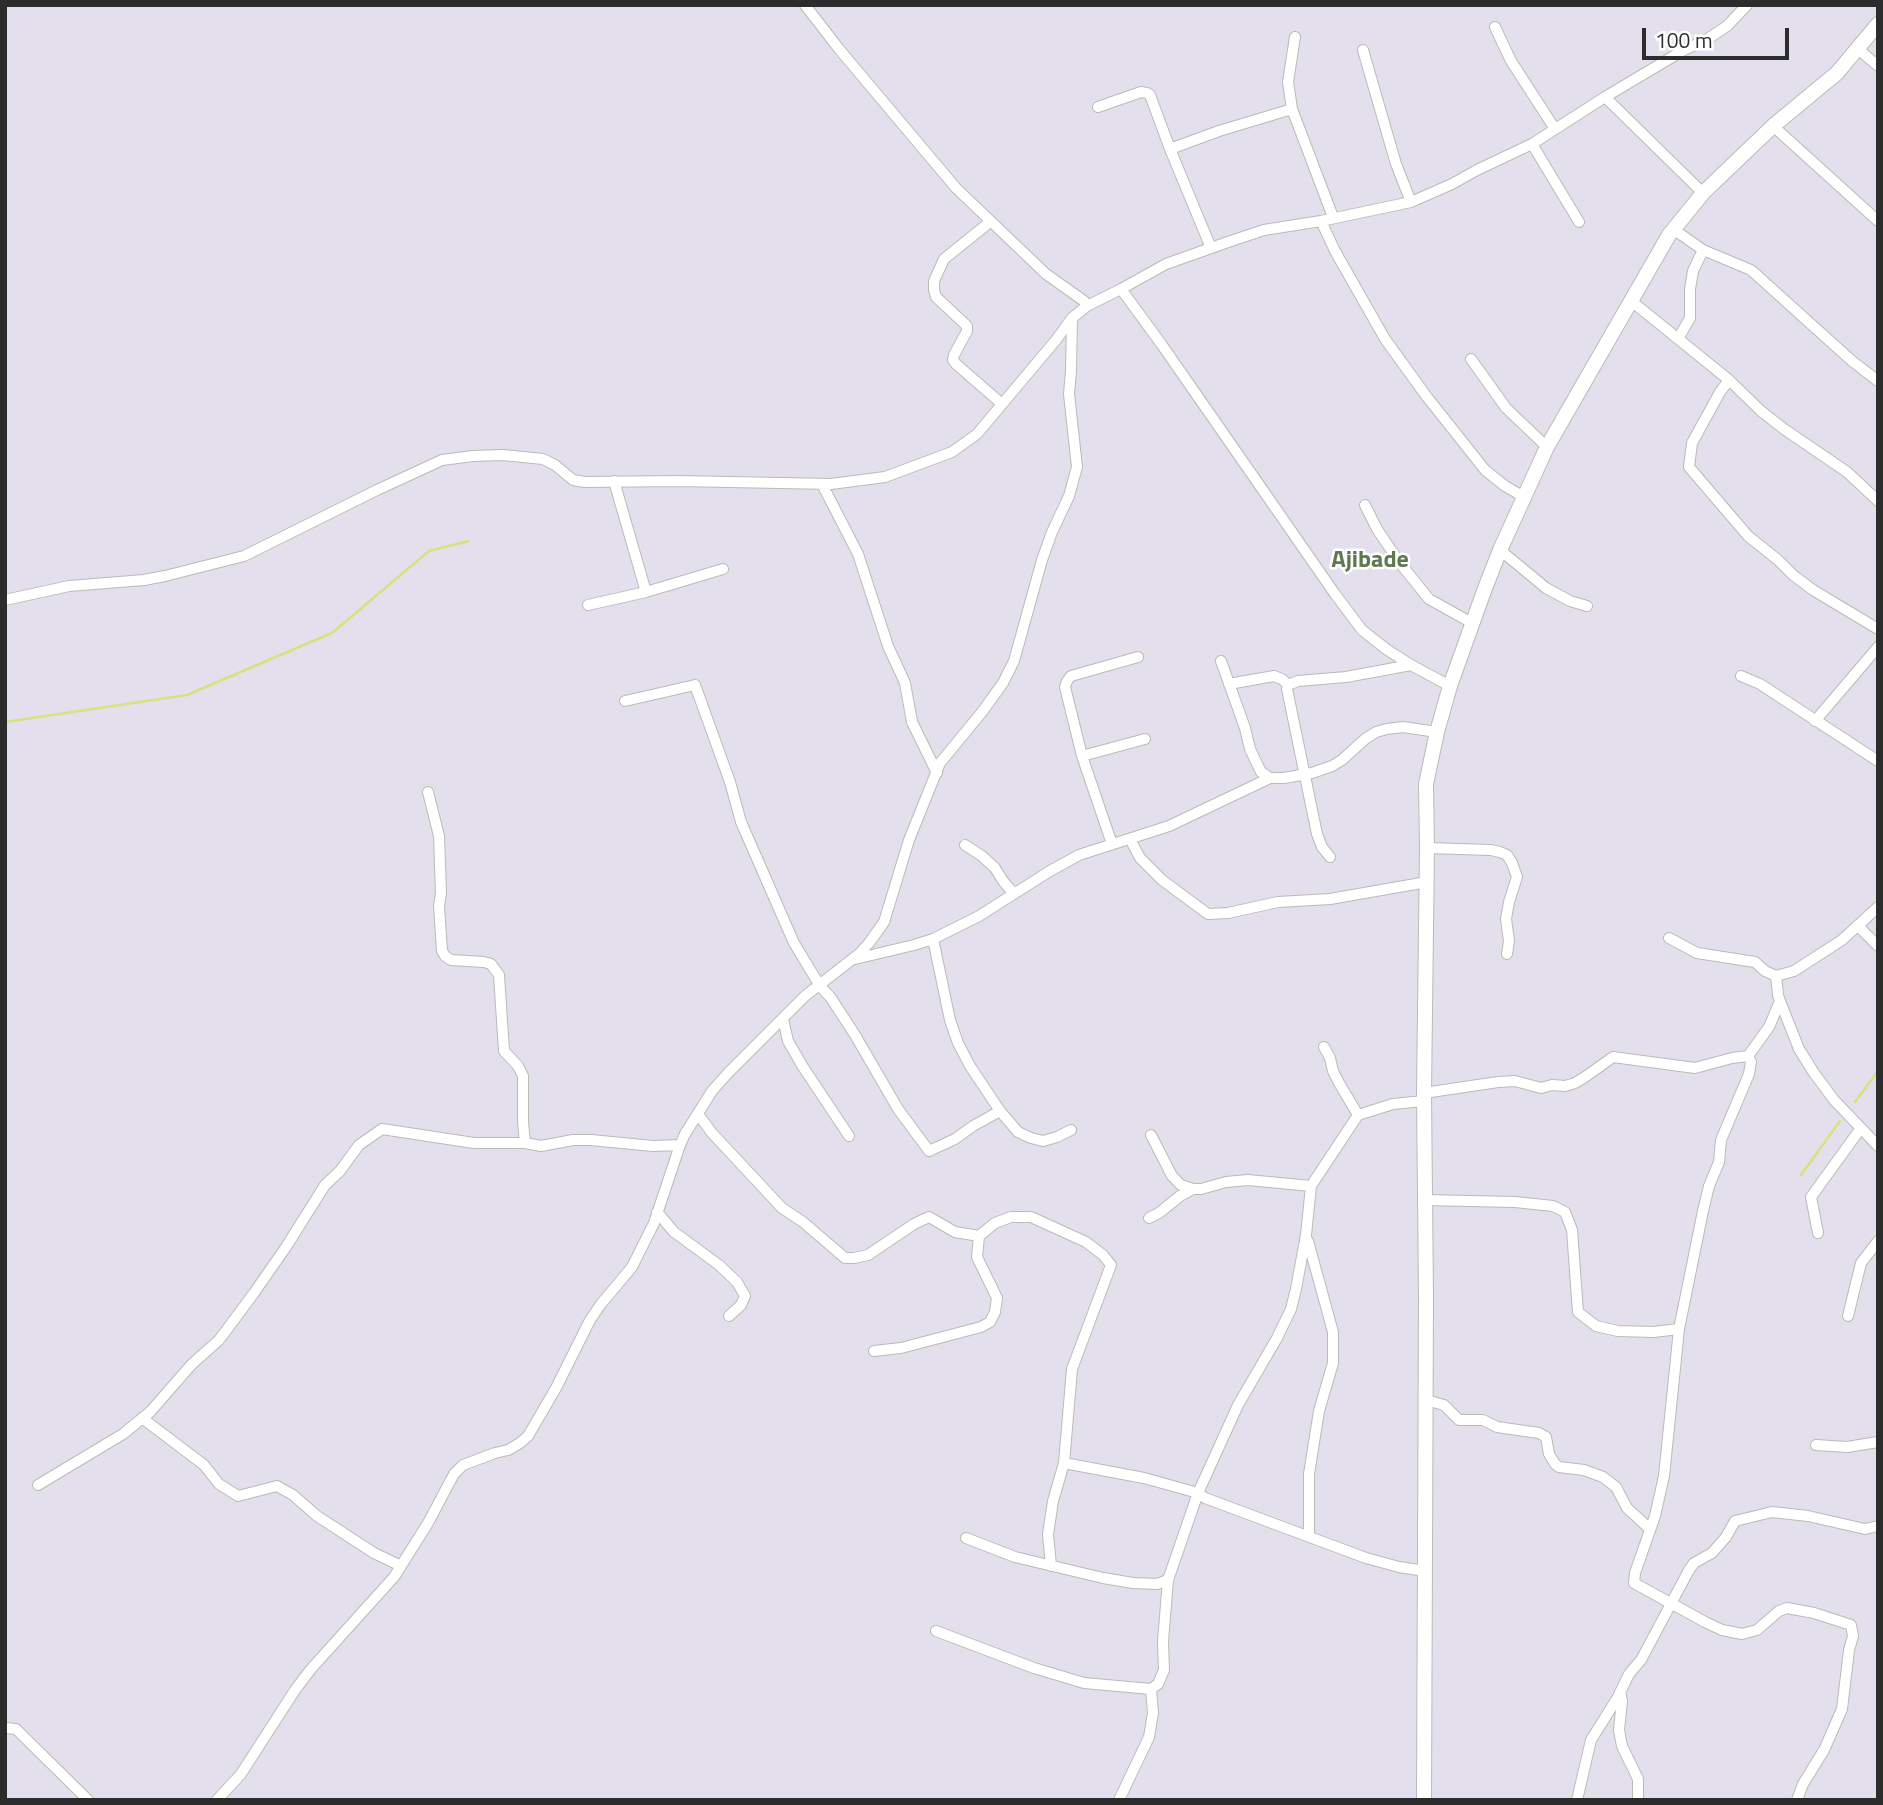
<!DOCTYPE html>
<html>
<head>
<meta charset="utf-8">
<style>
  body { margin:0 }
  #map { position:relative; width:1883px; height:1805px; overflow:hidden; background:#e4dfec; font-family:"Titillium Web",sans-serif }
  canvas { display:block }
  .frame { position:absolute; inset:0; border:7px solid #2c2c2c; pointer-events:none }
  .scale { position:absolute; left:1642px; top:28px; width:147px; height:32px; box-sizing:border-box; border:4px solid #2c2c2c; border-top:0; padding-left:9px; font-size:21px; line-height:24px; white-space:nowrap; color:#2c2c2c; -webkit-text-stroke:5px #fff; paint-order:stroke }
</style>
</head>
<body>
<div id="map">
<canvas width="1883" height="1805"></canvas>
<div class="frame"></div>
<div class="scale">100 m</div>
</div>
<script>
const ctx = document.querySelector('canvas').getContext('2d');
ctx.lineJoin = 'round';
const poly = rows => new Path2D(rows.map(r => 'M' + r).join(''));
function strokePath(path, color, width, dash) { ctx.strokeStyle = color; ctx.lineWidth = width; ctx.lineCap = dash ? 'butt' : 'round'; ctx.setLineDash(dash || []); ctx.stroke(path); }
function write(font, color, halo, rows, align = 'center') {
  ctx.font = font + ' "Titillium Web",sans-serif'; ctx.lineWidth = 5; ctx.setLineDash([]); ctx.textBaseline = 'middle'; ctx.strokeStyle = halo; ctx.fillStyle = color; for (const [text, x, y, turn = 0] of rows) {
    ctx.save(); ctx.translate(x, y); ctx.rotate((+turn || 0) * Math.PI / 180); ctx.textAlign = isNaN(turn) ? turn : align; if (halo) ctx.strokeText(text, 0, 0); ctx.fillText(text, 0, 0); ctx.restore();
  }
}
strokePath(poly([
  [5,722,187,695,332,633,429,551,469,541],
  [1855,1102,1878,1071],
  [1801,1175,1840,1121]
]), '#d7e27e', 2.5);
const minor = poly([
  [805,5,839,49,956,188,1046,274,1084,301,1087,306],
  [1495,27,1511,61,1555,129],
  [1858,49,1878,66],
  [1363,50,1396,164,1411,202],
  [1605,97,1703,193],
  [1098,107,1141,92,1147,93,1150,95,1170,149,1211,248],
  [1292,109,1288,82,1295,37],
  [1773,126,1878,221],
  [1532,144,1579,222],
  [1170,149,1219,131,1292,109,1333,217],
  [1321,221,1335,251,1385,339,1427,397,1485,470,1505,486,1524,497],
  [990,222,944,259,934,281,934,290,936,297,967,326,967,331,954,355,953,360,956,364,1002,404],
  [1673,229,1703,250,1751,270,1852,361,1878,381],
  [1121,289,1162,345,1335,594,1362,630,1386,649,1411,665,1450,686],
  [1630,300,1729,380,1761,411,1784,429,1847,472,1878,501],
  [1678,339,1690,318,1690,289,1693,271,1703,250],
  [1471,359,1506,408,1547,447],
  [1729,380,1720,392,1692,443,1689,467,1748,536,1778,560,1793,575,1813,590,1878,629],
  [614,481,646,592,723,569],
  [822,484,858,554,888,646,905,683,912,722,937,773],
  [1365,505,1377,529,1399,562,1429,599,1472,623],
  [1500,550,1546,588,1570,601,1587,606],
  [5,600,69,586,144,580,165,576,244,556,377,490,442,460,473,456,503,455,543,459,555,465,573,480,585,482,678,481,831,484,885,477,952,452,977,434,1056,340,1072,318,1087,306,1121,289,1166,264,1228,242,1264,230,1321,221,1411,202,1452,184,1477,170,1532,144,1605,97,1684,50,1706,40,1727,26,1747,5],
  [588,605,646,592],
  [1221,661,1245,728,1250,749,1261,772,1270,778,1284,778,1312,773,1332,766,1342,760,1365,739,1376,732,1387,729,1403,727,1437,732],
  [1741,676,1760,684,1878,761],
  [1229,684,1274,676,1282,679,1288,685],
  [625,701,695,685,730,782,741,822,794,943,820,986,831,998,855,1035,898,1109,929,1151,955,1139,973,1126,1000,1111],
  [1815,721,1878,647],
  [1082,756,1145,739],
  [428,792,439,836,441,893,439,906,442,951,445,956,451,960,484,962,491,964,499,975,504,1051,518,1066,523,1076,523,1122,525,1143,541,1146,573,1140,591,1140,653,1146,680,1145],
  [1130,839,1140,858,1162,880,1208,914,1228,913,1278,902,1330,899,1427,882],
  [1112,844,1082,756,1065,687,1067,681,1071,676,1138,657],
  [965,845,982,856,995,868,1003,881,1014,894],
  [1427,848,1491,850,1500,852,1507,855,1512,863,1517,877,1509,902,1506,919,1509,941,1507,954],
  [1330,857,1322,847,1317,834,1287,689,1288,685,1298,681,1346,677,1411,665],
  [1858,926,1878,946],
  [933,939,950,1020,958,1043,970,1066,1000,1111,1018,1132,1031,1138,1043,1141,1057,1137,1071,1130],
  [855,959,914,945,933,939,979,916,1050,871,1079,855,1169,826,1270,778],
  [1776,976,1794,971,1842,940,1878,907],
  [1780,1001,1799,1049,1814,1073,1834,1100,1878,1146],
  [783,1019,788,1041,803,1067,849,1136],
  [1324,1047,1330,1058,1333,1071,1339,1083,1358,1115],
  [1748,1056,1751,1062,1749,1074,1721,1140,1719,1162,1709,1186,1703,1211,1679,1329,1664,1476,1655,1516,1635,1573,1634,1583,1705,1622,1722,1630,1742,1634,1757,1630,1779,1611,1787,1608,1814,1613,1851,1625,1853,1636,1849,1650,1842,1709,1824,1750,1803,1784,1797,1800],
  [1424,1093,1498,1082,1515,1081,1541,1088,1552,1085,1565,1086,1575,1083,1585,1077,1613,1057,1695,1068,1732,1058,1748,1056,1769,1027,1780,1001,1778,995,1776,976,1765,971,1755,962,1697,953,1669,938],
  [698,1114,712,1133,782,1208,803,1222,845,1258,854,1258,868,1255,914,1224,929,1217,955,1232,979,1236],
  [1151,1135,1172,1176,1181,1185,1193,1189,1201,1189,1226,1182,1248,1180,1311,1186],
  [1424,1200,1515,1202,1553,1206,1565,1212,1572,1230,1578,1312,1596,1326,1618,1331,1653,1332,1679,1329],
  [657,1212,674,1232,719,1265,737,1282,745,1296,741,1305,729,1316],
  [1149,1218,1159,1213,1180,1196,1193,1189],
  [1818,1233,1811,1197,1861,1128],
  [1308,1241,1333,1332,1333,1363,1319,1411,1309,1474,1309,1536],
  [1848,1316,1861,1263,1878,1241],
  [874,1351,901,1348,981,1327,990,1322,995,1312,997,1298,977,1257,979,1236,995,1223,1011,1217,1031,1217,1086,1242,1103,1255,1111,1265,1072,1369,1064,1463,1144,1478,1198,1493,1238,1405,1277,1338,1291,1309,1296,1289,1306,1235,1311,1186,1358,1115,1393,1104,1424,1101],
  [1426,1400,1444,1405,1459,1420,1483,1420,1497,1427,1539,1433,1546,1437,1549,1454,1555,1464,1559,1467,1584,1470,1603,1477,1616,1487,1627,1508,1650,1529],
  [142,1418,204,1465,219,1484,238,1496,277,1486,293,1495,317,1516,374,1553,401,1566],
  [1816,1445,1847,1447,1878,1442],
  [38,1485,123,1434,150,1412,192,1364,219,1340,254,1293,286,1247,325,1185,340,1171,359,1145,382,1129,474,1143,525,1143],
  [966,1538,1015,1557,1103,1578,1133,1583,1157,1584,1168,1580],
  [1051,1566,1048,1534,1053,1501,1064,1463],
  [936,1631,1034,1668,1084,1683,1151,1689,1158,1684,1164,1670,1163,1641,1168,1580,1198,1493,1205,1498,1366,1558,1399,1567,1425,1571],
  [1620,1692,1622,1701,1619,1730,1622,1746,1638,1779,1638,1800],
  [5,1728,16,1729,88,1800],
  [217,1800,241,1774,295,1690,311,1669,394,1577,428,1523,454,1474,463,1465,495,1453,508,1450,520,1443,528,1436,556,1388,590,1320,601,1304,632,1267,654,1223,680,1145,685,1134,712,1091,728,1073,805,996,859,954,869,943,884,922,909,840,940,763,982,712,1003,683,1014,661,1042,560,1052,532,1069,496,1077,467,1069,394,1071,371,1072,318],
  [1119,1800,1149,1737,1153,1713,1151,1689],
  [1577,1800,1591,1740,1618,1697,1629,1674,1641,1660,1689,1570,1694,1563,1712,1553,1726,1537,1735,1521,1772,1512,1808,1516,1865,1529,1878,1526]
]);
const secondary = poly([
  [1424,1800,1426,1297,1424,1093,1427,848,1426,784,1437,732,1450,686,1484,591,1500,550,1547,447,1669,235,1703,193,1773,126,1837,73,1878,24]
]);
strokePath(minor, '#b6beb3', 12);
strokePath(secondary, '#b6beb3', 16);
strokePath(minor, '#fff', 10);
strokePath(secondary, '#fff', 14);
write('bold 24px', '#5e7850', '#fff', [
  ["Ajibade",1370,561]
]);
</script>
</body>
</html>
